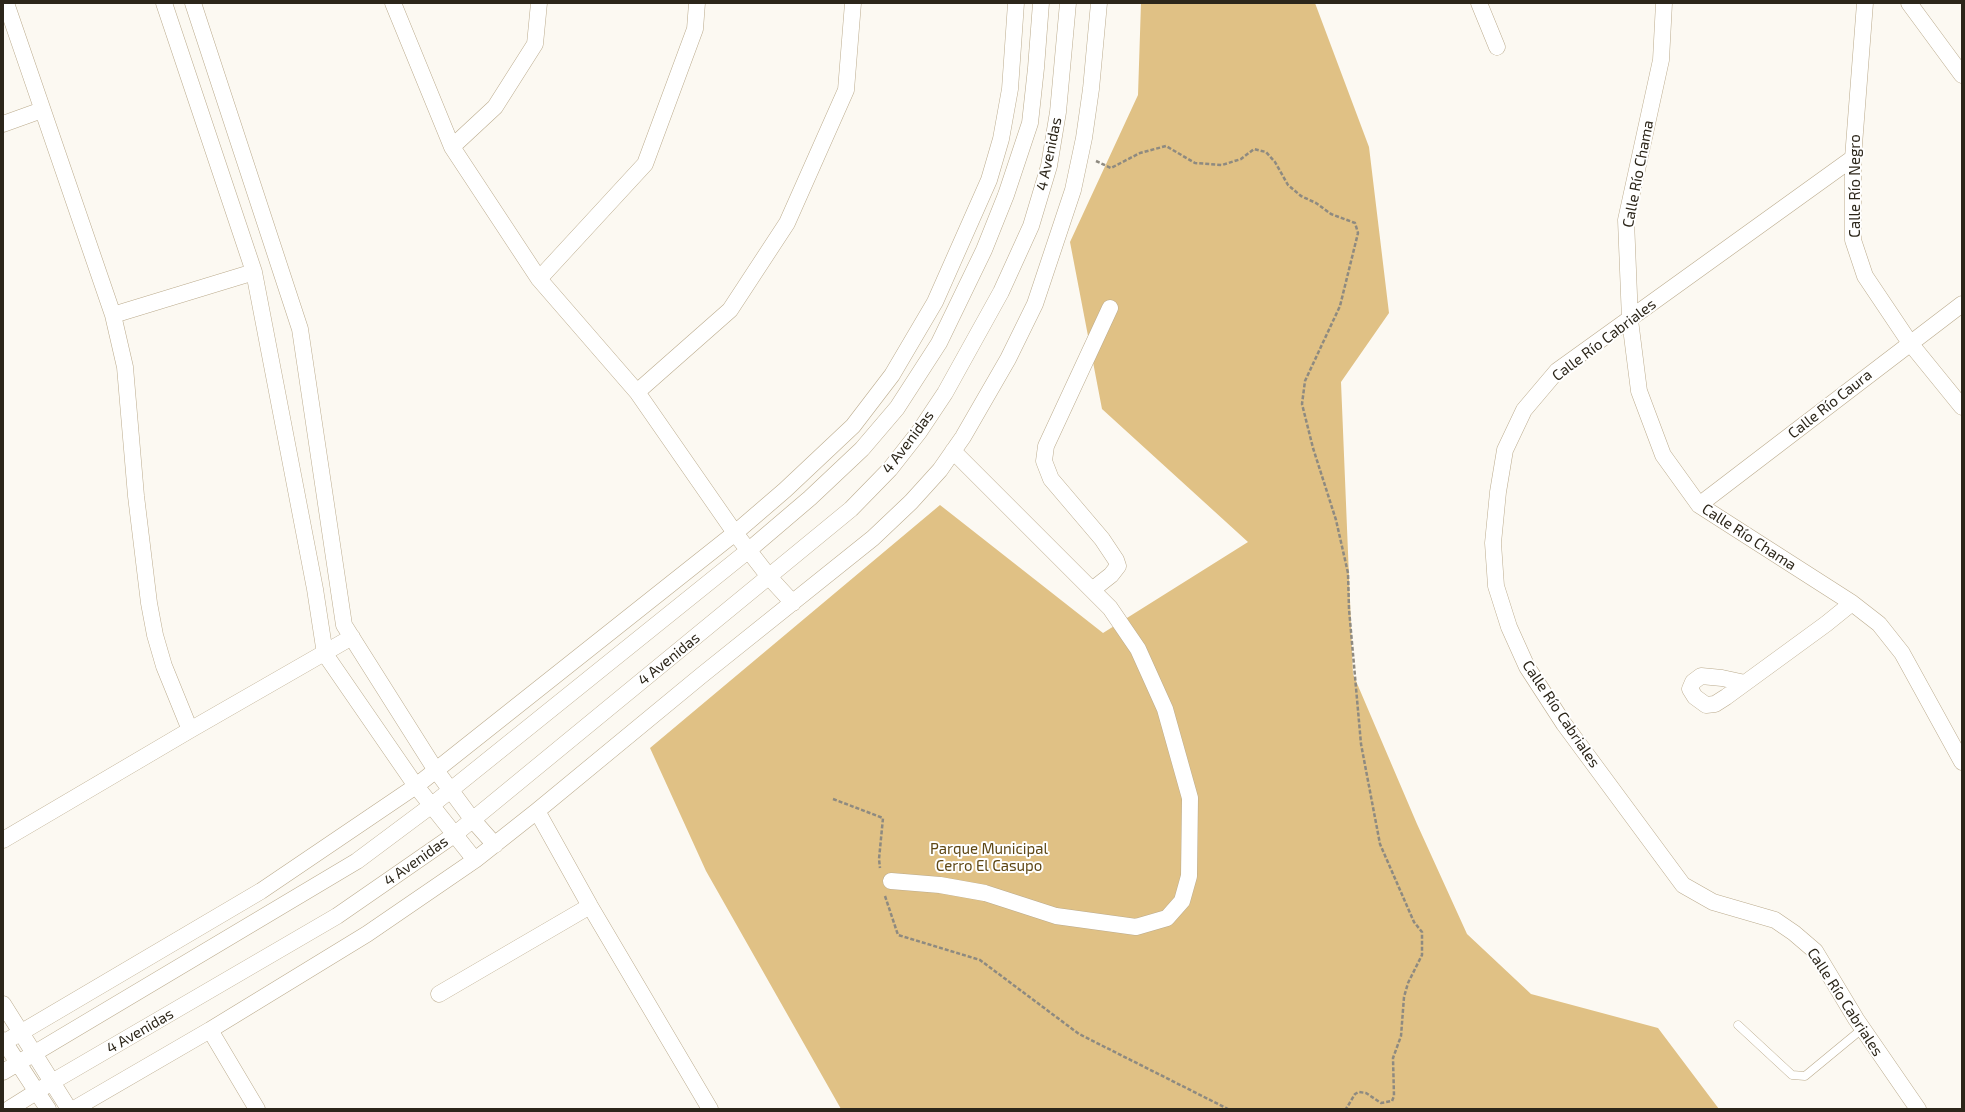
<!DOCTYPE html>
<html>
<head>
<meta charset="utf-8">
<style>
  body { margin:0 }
  #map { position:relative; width:1965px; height:1112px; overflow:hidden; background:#fcf9f2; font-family:"Exo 2",sans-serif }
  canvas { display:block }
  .frame { position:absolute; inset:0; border:4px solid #2c261a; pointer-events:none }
</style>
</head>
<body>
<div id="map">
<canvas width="1965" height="1112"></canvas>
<div class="frame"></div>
</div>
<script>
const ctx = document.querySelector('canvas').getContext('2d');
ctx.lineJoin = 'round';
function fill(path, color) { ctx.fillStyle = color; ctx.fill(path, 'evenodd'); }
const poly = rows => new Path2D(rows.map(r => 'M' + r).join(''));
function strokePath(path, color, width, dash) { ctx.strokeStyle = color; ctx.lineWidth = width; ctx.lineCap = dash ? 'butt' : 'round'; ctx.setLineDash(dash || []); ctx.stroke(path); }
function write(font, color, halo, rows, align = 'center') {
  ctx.font = font + ' "Exo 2",sans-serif'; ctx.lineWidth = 4; ctx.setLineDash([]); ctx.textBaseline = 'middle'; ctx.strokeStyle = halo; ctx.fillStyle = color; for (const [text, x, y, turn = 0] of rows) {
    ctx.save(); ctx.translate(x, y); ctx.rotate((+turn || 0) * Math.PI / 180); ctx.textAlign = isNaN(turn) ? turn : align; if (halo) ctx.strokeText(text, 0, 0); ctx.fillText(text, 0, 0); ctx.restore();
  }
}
fill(poly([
  [1141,3,1315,3,1369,147,1389,313,1341,382,1353,674,1417,824,1467,934,1531,994,1658,1028,1719,1109,841,1109,706,871,650,748,940,505,1103,633,1248,542,1102,409,1070,242,1138,95]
]), '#e0c185');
const service = poly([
  [1738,1025,1792,1075,1805,1076,1862,1029]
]);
const minor = poly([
  [6,3,113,315,125,367,136,496,149,603,155,635,164,666,190,730],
  [164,3,254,272,315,589,325,654,416,786,475,860],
  [193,3,300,329,344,625,435,769,472,819,495,845],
  [393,3,452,147,539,279,637,392,735,533,770,578,793,603],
  [1479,3,1497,47],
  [1664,3,1661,60,1626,220,1630,320,1639,391,1663,455,1699,505,1852,603,1879,624,1902,653,1962,762],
  [1865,3,1853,158,1853,240,1865,276,1910,343,1962,407],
  [1909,3,1962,75],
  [3,124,42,110],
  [452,147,495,107,535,44,539,3],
  [1853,158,1557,371,1524,410,1505,450,1498,492,1493,543,1496,586,1509,627,1527,667,1564,724,1683,885,1713,902,1775,920,1794,933,1815,951,1856,1019,1918,1109],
  [539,279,645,164,695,29,697,3],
  [113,315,254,272],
  [637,392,730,310,787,223,846,90,853,3],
  [1699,505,1962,304],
  [1092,590,1111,575,1118,566,1116,560,1102,539,1051,479,1044,461,1046,446,1110,308],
  [1745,683,1722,678,1701,676,1693,682,1690,689,1695,697,1706,705,1715,704,1726,697,1826,624,1852,603],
  [537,811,590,906,710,1109],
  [3,840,190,730,352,637],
  [891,881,940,885,985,893,1056,916,1136,927,1167,918,1182,901,1189,876,1190,798,1165,709,1138,649,1110,608,953,451],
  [439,994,590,906],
  [3,1004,69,1109],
  [210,1030,257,1109],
  [3,1040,48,1109],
  [3,1043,261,891,416,786,735,533,785,490,853,426,892,375,935,302,989,180,1001,139,1010,89,1016,3],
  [3,1072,357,861,432,805,749,550,810,498,862,449,897,408,939,343,984,250,1006,195,1030,123,1036,68,1041,3],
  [9,1109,52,1082,337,916,454,835,851,509,890,469,919,432,945,393,1001,292,1031,226,1049,166,1058,112,1068,3],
  [74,1109,210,1030,367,934,475,860,537,811,702,675,873,538,911,502,940,470,963,437,1008,359,1035,304,1073,190,1084,138,1091,89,1099,3]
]);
strokePath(service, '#bbab8d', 9);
strokePath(minor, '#bbab8d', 17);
strokePath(poly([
  [1096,161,1111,168,1140,153,1166,146,1195,163,1222,165,1241,159,1254,149,1266,152,1275,162,1288,185,1301,196,1316,203,1331,214,1355,223,1358,233,1340,306,1305,381,1302,404,1313,448,1336,520,1348,573,1349,609,1361,744,1380,844,1414,922,1422,932,1422,955,1408,983,1404,997,1401,1036,1393,1058,1394,1096,1392,1101,1381,1103,1366,1093,1359,1092,1355,1094,1346,1109],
  [833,799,883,818,879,859,880,868],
  [885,896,898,935,980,960,1079,1034,1228,1109]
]), '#8e8a80', 2.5, [4, 2]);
strokePath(service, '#fff', 8);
strokePath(minor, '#fff', 16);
write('15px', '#2c261a', '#fff', [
  ["4 Avenidas",1049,154,-78],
  ["Calle Río Chama",1638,174,-79],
  ["Calle Río Negro",1855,186,-90],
  ["Calle Río Cabriales",1604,340,-37],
  ["Calle Río Caura",1830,404,-38],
  ["4 Avenidas",908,442,-53],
  ["Calle Río Chama",1749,537,33],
  ["4 Avenidas",669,659,-39],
  ["Calle Río Cabriales",1561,714,56],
  ["4 Avenidas",416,861,-35],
  ["Calle Río Cabriales",1845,1002,57],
  ["4 Avenidas",140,1031,-30]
]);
write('15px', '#5e4715', '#fff', [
  ["Parque Municipal",989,849],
  ["Cerro El Casupo",989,866]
]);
</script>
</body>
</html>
